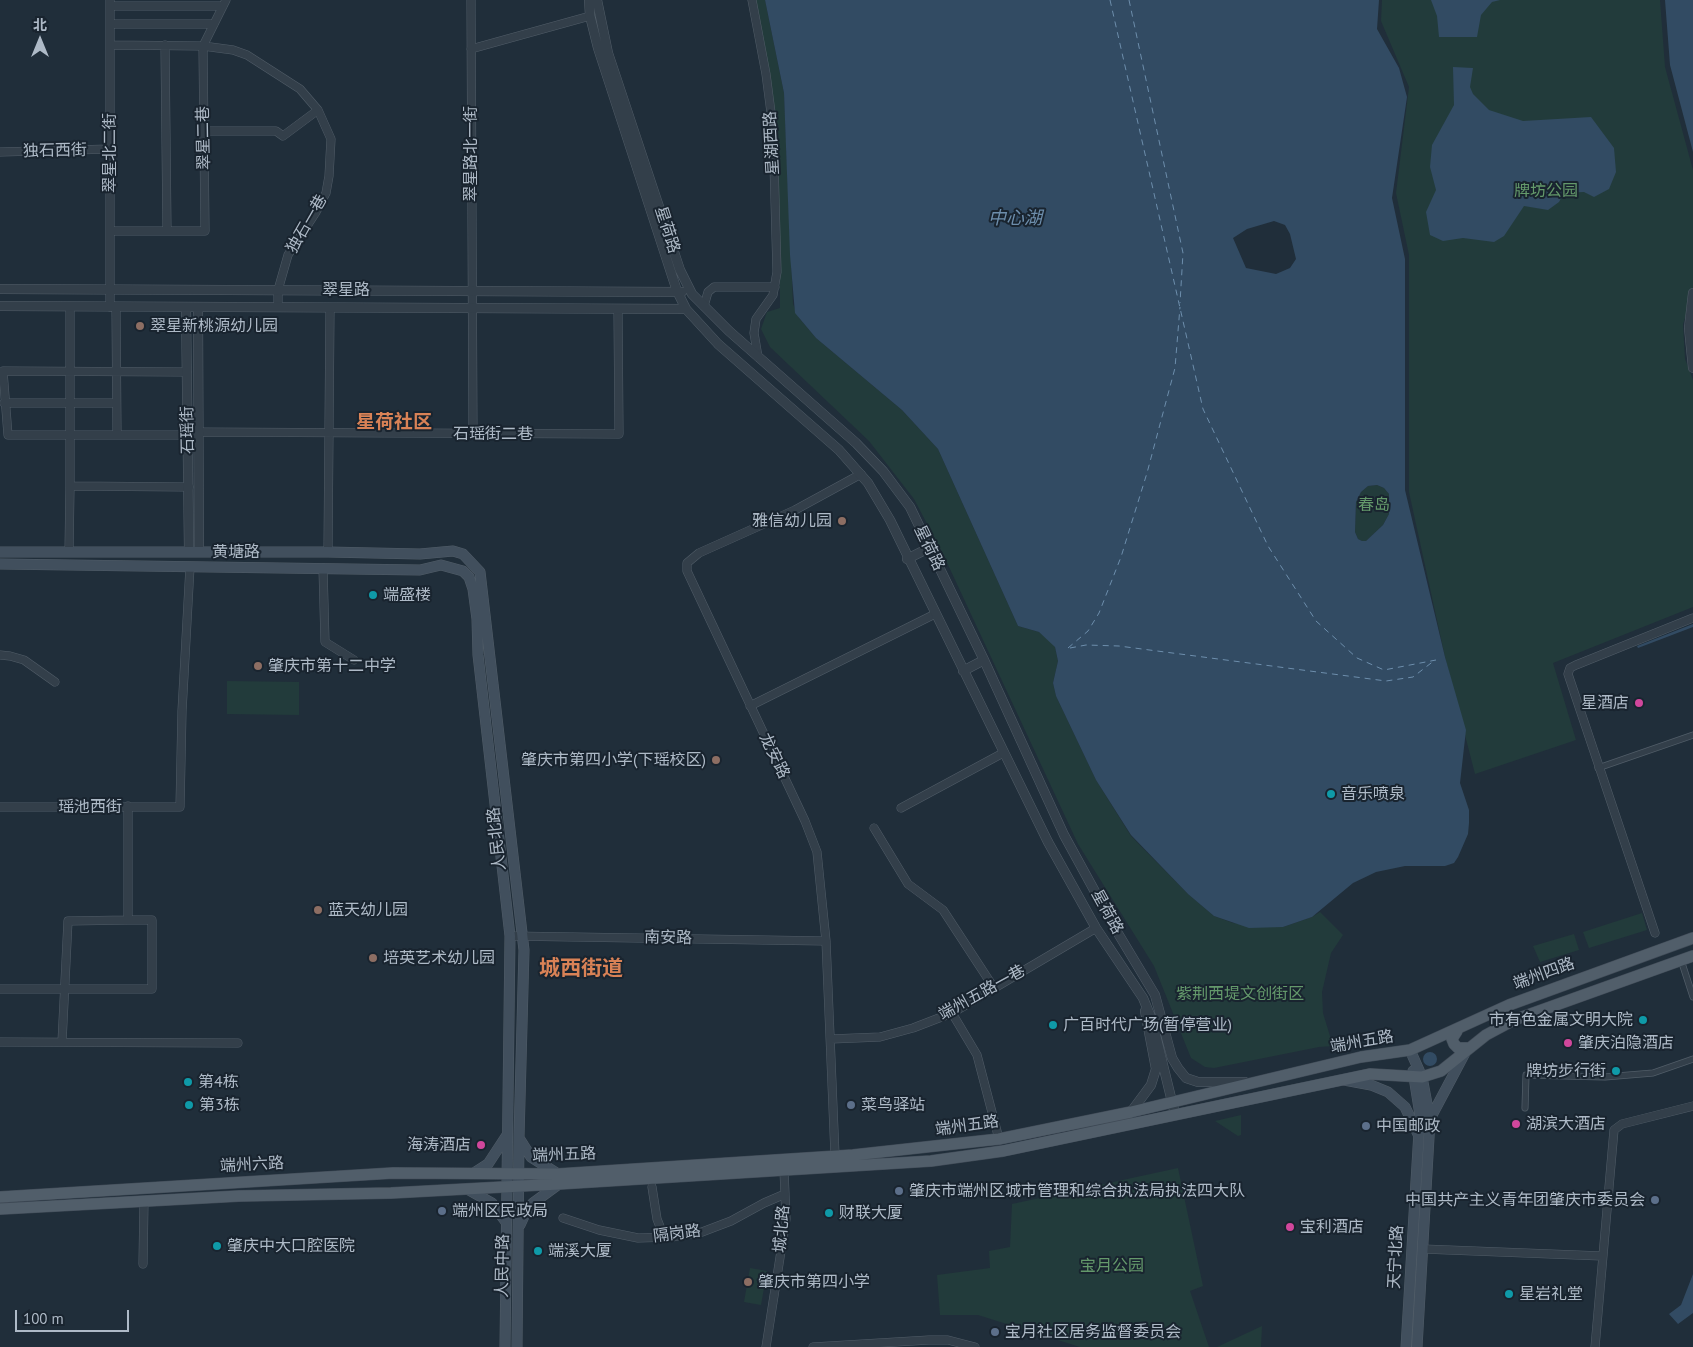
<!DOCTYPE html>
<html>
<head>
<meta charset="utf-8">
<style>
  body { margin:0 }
  #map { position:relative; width:1693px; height:1347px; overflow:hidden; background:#202e3a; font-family:"PT Sans","Noto Sans SC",sans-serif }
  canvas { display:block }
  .north { position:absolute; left:15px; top:15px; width:50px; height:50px; -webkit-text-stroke:4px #19242f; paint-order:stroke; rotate:0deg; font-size:14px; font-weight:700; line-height:20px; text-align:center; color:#aebac7 }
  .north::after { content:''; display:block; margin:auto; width:18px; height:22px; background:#aebac7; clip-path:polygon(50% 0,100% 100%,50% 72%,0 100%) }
  .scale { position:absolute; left:15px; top:1310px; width:114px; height:22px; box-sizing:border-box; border:2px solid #aebac7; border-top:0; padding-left:6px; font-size:15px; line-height:18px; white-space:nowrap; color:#aebac7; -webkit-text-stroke:4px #19242f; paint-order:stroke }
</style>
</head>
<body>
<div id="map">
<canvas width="1693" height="1347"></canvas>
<div class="north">北</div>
<div class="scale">100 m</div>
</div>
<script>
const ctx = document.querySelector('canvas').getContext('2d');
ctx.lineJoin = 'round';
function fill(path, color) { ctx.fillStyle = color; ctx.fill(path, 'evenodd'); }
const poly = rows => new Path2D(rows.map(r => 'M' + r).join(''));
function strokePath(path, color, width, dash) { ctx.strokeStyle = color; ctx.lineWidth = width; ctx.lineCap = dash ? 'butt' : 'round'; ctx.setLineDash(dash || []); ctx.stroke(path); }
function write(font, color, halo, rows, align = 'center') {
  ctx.font = font + ' "PT Sans","Noto Sans SC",sans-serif'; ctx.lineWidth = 4; ctx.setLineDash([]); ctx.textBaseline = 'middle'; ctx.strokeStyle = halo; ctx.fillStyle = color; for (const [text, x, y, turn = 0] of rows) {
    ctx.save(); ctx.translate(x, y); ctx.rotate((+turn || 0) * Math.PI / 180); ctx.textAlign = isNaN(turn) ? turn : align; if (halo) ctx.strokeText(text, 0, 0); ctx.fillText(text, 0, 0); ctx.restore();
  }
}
fill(poly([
  [756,0,765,0,784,93,793,304,799,318,816,338,902,410,938,449,1018,626,1039,632,1051,641,1055,647,1058,661,1053,683,1056,696,1096,780,1131,836,1188,894,1214,916,1233,923,1283,927,1312,917,1320,912,1343,935,1331,953,1322,992,1323,1013,1333,1046,1319,1047,1214,1068,1205,1067,1191,1058,1154,966,1078,844,943,554,914,499,869,441,770,347,761,329,767,312,780,308,780,292,771,83],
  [1382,0,1660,0,1665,67,1693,170,1693,295,1683,324,1685,359,1693,380,1693,607,1553,663,1576,740,1475,774,1445,657,1409,492,1409,255,1396,193,1409,87,1381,21],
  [1377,485,1384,488,1389,494,1391,505,1389,514,1383,525,1366,541,1362,541,1358,539,1355,532,1356,502,1361,492,1368,486],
  [227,681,299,682,299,715,227,714],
  [1642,913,1647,930,1589,948,1583,932],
  [1574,934,1579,950,1540,962,1533,946],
  [1241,1115,1241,1135,1238,1136,1215,1121],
  [1178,1168,1203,1286,1190,1291,1209,1347,1080,1347,978,1315,940,1315,937,1275,990,1268,989,1251,1010,1247,1012,1204],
  [750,1268,767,1271,761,1305,744,1302],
  [1262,1326,1261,1347,1217,1347]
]), '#223b3b');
fill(poly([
  [765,0,1379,0,1377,29,1399,68,1407,97,1392,198,1405,259,1405,490,1445,657,1466,730,1460,783,1469,810,1469,823,1468,834,1458,857,1454,863,1445,866,1405,866,1376,872,1353,883,1312,917,1283,927,1249,928,1214,916,1188,894,1131,835,1096,780,1056,696,1053,683,1058,661,1055,647,1039,632,1018,626,938,449,902,410,816,338,795,313,790,255,784,93],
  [1274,221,1285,225,1290,234,1296,259,1290,268,1276,274,1246,268,1233,238,1247,229],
  [1377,485,1384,488,1389,494,1389,514,1383,525,1366,541,1362,541,1358,539,1355,532,1356,502,1361,492,1368,486],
  [1431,0,1500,0,1492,2,1481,15,1477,37,1439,37,1437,16],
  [1665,0,1693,0,1693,152,1670,65],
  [1453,67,1473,68,1470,87,1473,94,1489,110,1523,121,1591,117,1614,148,1616,172,1609,189,1594,197,1584,192,1564,193,1559,202,1548,210,1524,206,1504,236,1494,242,1463,238,1443,241,1430,235,1426,212,1436,190,1430,167,1432,145,1454,105],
  [1693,624,1693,627,1638,648,1637,646],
  '1423 1059a7 7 0 1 1 14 0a7 7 0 1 1-14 0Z',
  [1693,1274,1693,1313,1678,1324,1669,1314,1681,1305]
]), '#324b63');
strokePath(poly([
  [1110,0,1203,409,1268,546,1316,621,1357,658,1384,670,1436,660],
  [1129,0,1183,253,1180,303],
  [1068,648,1088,631,1099,613,1121,557,1147,473,1175,368,1180,307],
  [1070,648,1086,645,1119,646,1386,681,1413,677,1435,660]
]), '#6d8eac', 1, [6, 5]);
const pedestrian = poly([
  [1598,768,1693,735],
  [1681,960,1693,997],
  [1525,1108,1526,1075,1605,1077,1653,1073,1693,1059]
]);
const minor = poly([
  [110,0,110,307],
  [471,0,473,434],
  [752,0,766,74,773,128,777,272,773,295,756,319,754,333,758,357],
  [110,6,223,6],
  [110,24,214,24],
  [110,45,203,46,233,50,247,55,300,89,318,110,331,139,329,176,326,193,316,212,288,255,278,290,278,307],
  [165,45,167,231],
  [471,49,590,16],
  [204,131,276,131,283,136,318,110],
  [0,152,110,149],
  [110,231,205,231,203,46,226,0],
  [704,306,708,292,714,287,775,287],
  [70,307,70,486],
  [116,307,117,435],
  [187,372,3,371,8,435,184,435,188,432,619,434,618,309],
  [4,403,116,403],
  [69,552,70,486,189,487],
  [328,552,330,308],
  [323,568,325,642,354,660],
  [0,655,10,656,24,660,55,682],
  [750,706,935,614],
  [0,807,180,807,182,711,190,567],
  [901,808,1003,753],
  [874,828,908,884,943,910,994,988],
  [1655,933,1568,674,1570,668,1576,665,1693,618],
  [510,936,826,941],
  [0,989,152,989,152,920,128,920],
  [952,1013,977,1055,999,1139],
  [831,1039,880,1037,913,1028,952,1013,1096,928],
  [0,1042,238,1043],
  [62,1042,68,921,128,920,128,806],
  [835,1155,826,941,817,852,805,821,687,571,687,563,699,553,795,510,861,474],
  [652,1187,657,1219,664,1237],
  [563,1218,599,1230,638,1238,672,1237,702,1232,731,1221,764,1203,785,1194],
  [1423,1249,1602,1256],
  [143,1264,144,1201],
  [766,1347,786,1219,784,1170],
  [813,1347,929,1340,948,1340,975,1347],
  [1595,1347,1614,1130,1622,1124,1693,1106]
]);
const tertiary = poly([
  [589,0,590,16,598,48,677,291,686,309,718,344,839,450,868,483,890,520,1048,842,1096,928,1143,998,1152,1020,1175,1114],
  [597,0,608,53,680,270,692,294,729,331,856,443,883,471,910,507,984,660,1064,835,1116,930,1155,995,1172,1058,1178,1068,1186,1078,1198,1082,1245,1082],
  [0,289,682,292],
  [1693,293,1689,328,1693,368],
  [0,306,686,309],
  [186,307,189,552],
  [198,307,199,552],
  [907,559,929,548],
  [963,671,984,660],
  [1131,1112,1151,1085,1156,1069,1145,1011]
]);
const secondary = poly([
  [0,552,328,552,420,554,453,551,463,554,480,572,524,950,519,1137,517,1347],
  [0,564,420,570,441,565,463,571,469,577,473,589,477,619,478,655,510,936,505,1347],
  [1410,1050,1422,1077,1430,1120,1417,1347],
  [1344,1080,1371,1085,1388,1092,1405,1107,1418,1134],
  [1430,1119,1465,1053],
  [519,1138,531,1157,558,1174],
  [474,1173,488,1164,507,1135],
  [467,1189,492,1203,506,1222],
  [520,1225,526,1212,533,1203,559,1184],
  [1406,1347,1420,1115,1413,1071]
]);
const primary = poly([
  [1457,1031,1452,1039,1454,1044,1458,1048,1468,1048],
  [0,1197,393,1173,558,1174,853,1155,999,1139,1131,1112,1361,1057,1410,1050,1509,1005,1693,938],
  [0,1209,239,1196,391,1193,559,1184,931,1161,1003,1151,1370,1074,1422,1077,1441,1071,1486,1035,1514,1020,1693,956]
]);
strokePath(pedestrian, '#515d68', 7);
strokePath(minor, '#515d68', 9);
strokePath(tertiary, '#515d68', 10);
strokePath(secondary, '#515d68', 11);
strokePath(primary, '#404b57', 12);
strokePath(pedestrian, '#333f4a', 5.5);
strokePath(minor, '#333f4a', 8);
strokePath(tertiary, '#333f4a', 9);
strokePath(secondary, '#414f5d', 10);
strokePath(primary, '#515e6a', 11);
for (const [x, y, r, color] of [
  [140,326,5,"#8d6e63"],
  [842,521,5,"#8d6e63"],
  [373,595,5,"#0f9aa8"],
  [258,666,5,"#8d6e63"],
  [1639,703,5,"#d1479c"],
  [716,760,5,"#8d6e63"],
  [1331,794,5,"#0f9aa8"],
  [318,910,5,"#8d6e63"],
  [373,958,5,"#8d6e63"],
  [1643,1020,5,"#0f9aa8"],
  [1053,1025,5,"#0f9aa8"],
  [1568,1043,5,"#d1479c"],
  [1616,1071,5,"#0f9aa8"],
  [188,1082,5,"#0f9aa8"],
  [189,1105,5,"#0f9aa8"],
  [851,1105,5,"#5c6f8a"],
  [1516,1124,5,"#d1479c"],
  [1366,1126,5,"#5c6f8a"],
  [481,1145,5,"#d1479c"],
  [899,1191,5,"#5c6f8a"],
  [1655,1200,5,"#5c6f8a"],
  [442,1211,5,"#5c6f8a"],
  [829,1213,5,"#0f9aa8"],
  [1290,1227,5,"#d1479c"],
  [217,1246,5,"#0f9aa8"],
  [538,1251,5,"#0f9aa8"],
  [748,1282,5,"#8d6e63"],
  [1509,1294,5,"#0f9aa8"],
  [995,1332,5,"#5c6f8a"]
]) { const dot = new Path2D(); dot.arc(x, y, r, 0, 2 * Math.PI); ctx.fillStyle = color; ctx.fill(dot); strokePath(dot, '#19242f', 2); }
write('16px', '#aebac7', '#19242f', [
  ["翠星二巷",204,138,-91],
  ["星湖西路",772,143,-93],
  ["独石西街",55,151,-1],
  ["翠星北二街",110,153,-90],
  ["翠星路北一街",471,154,-90],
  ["独石一巷",307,224,-60],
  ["星荷路",667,230,72],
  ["翠星路",346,290],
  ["石瑶街",188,430,-91],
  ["石瑶街二巷",493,434],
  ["星荷路",929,548,64],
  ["黄塘路",236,552],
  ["龙安路",774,756,64],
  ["瑶池西街",90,807],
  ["人民北路",497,839,-96],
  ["星荷路",1107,912,61],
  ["南安路",668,938,1],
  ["端州四路",1544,974,-20],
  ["端州五路一巷",982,993,-29],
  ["端州五路",1362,1042,-10],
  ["端州五路",967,1126,-8],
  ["端州五路",564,1155,-2],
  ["端州六路",252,1165,-3],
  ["城北路",782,1229,-85],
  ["隔岗路",677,1234,-7],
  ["天宁北路",1396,1257,-87],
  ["人民中路",503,1266,-89]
]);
write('16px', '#64996b', '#19242f', [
  ["牌坊公园",1546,191],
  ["春岛",1374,505],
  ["紫荆西堤文创街区",1240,994],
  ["宝月公园",1112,1266]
]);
write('16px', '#aebac7', '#19242f', [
  ["翠星新桃源幼儿园",150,326],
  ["雅信幼儿园",832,521,"right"],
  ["端盛楼",383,595],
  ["肇庆市第十二中学",268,666],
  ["星酒店",1629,703,"right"],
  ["肇庆市第四小学(下瑶校区)",706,760,"right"],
  ["音乐喷泉",1341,794],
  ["蓝天幼儿园",328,910],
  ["培英艺术幼儿园",383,958],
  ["市有色金属文明大院",1633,1020,"right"],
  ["广百时代广场(暂停营业)",1063,1025],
  ["肇庆泊隐酒店",1578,1043],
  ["牌坊步行街",1606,1071,"right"],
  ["第4栋",198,1082],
  ["第3栋",199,1105],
  ["菜鸟驿站",861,1105],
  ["湖滨大酒店",1526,1124],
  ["中国邮政",1376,1126],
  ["海涛酒店",471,1145,"right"],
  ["肇庆市端州区城市管理和综合执法局执法四大队",909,1191],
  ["中国共产主义青年团肇庆市委员会",1645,1200,"right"],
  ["端州区民政局",452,1211],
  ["财联大厦",839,1213],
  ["宝利酒店",1300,1227],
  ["肇庆中大口腔医院",227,1246],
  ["端溪大厦",548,1251],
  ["肇庆市第四小学",758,1282],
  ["星岩礼堂",1519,1294],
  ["宝月社区居务监督委员会",1005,1332]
], 'left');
write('italic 18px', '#6d8eac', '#19242f', [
  ["中心湖",1015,219]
]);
write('bold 19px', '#d98256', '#19242f', [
  ["星荷社区",394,423]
]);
write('bold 21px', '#d98256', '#19242f', [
  ["城西街道",581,969]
]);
</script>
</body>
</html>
